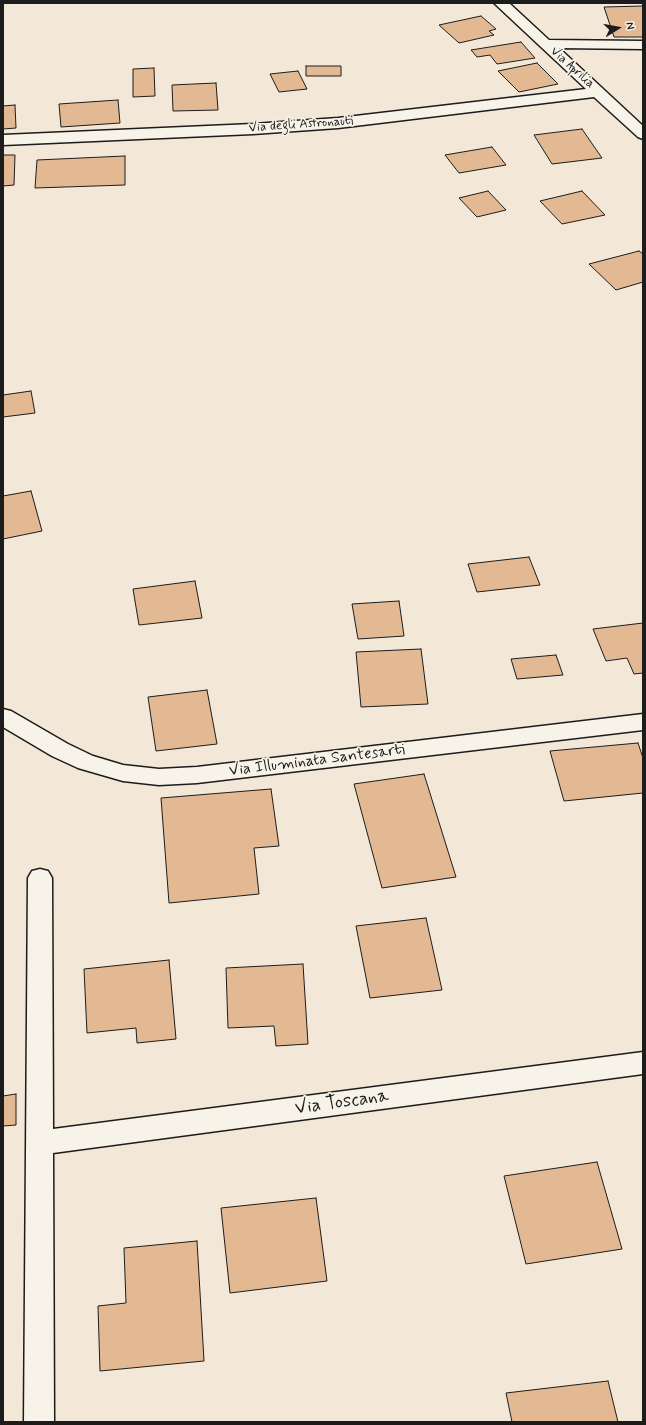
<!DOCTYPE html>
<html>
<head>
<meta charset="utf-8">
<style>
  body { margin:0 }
  #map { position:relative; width:646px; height:1425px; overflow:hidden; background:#f3e7d7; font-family:Mynerve,sans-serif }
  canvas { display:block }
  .frame { position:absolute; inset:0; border:4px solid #1c1c1c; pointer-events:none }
  .north { position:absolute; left:598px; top:8px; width:40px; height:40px; -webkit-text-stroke:3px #f7f3e8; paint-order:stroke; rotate:79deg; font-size:11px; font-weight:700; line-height:16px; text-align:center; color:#1c1c1c }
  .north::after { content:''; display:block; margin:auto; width:14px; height:18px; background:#1c1c1c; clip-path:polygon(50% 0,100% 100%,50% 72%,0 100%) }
</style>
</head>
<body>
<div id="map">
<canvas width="646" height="1425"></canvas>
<div class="frame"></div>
<div class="north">N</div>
</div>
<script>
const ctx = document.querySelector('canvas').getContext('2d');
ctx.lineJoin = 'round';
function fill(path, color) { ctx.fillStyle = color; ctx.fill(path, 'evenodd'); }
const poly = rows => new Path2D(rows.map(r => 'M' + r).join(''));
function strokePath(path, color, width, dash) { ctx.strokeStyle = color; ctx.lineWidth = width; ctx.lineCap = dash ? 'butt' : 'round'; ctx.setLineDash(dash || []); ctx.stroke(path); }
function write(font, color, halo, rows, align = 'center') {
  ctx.font = font + ' Mynerve,sans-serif'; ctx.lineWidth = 3.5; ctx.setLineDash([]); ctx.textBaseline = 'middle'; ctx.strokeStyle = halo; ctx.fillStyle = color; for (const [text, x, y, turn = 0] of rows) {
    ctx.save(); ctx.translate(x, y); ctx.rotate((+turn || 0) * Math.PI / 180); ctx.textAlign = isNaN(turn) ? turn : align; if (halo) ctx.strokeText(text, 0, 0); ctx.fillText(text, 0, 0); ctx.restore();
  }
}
const building = poly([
  [643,6,643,37,614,37,604,7,643,6],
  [481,16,496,29,489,31,494,35,459,43,439,25,481,16],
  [521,42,535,58,497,64,490,55,477,57,471,50,521,42],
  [537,63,558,84,519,92,498,71,537,63],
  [306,66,341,66,341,76,306,76,306,66],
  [154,68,155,96,133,97,133,69,154,68],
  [298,71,307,89,279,92,270,74,298,71],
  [216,83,218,110,173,111,172,85,216,83],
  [118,100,120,123,61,127,59,104,118,100],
  [15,105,16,128,3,129,3,106,15,105],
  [582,129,602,158,552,164,534,135,582,129],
  [492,147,506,165,459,173,445,155,492,147],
  [3,155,15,155,14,185,3,186,3,155],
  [125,156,125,185,35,188,37,160,125,156],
  [488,191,506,210,477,217,459,198,488,191],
  [582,191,605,215,562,224,540,201,582,191],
  [639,251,643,254,643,282,616,290,589,264,639,251],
  [31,391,35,413,3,417,3,395,31,391],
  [31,491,42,531,3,539,3,496,31,491],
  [529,557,540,585,477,592,468,564,529,557],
  [195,581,202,618,139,625,133,589,195,581],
  [399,601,404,636,358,639,352,604,399,601],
  [643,623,643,673,634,674,627,658,606,661,593,629,643,623],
  [421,649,428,704,361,707,356,652,421,649],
  [556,655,563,675,517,679,511,659,556,655],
  [207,690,217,744,156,751,148,697,207,690],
  [638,743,643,758,643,793,564,801,550,751,638,743],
  [424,774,456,877,382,888,354,784,424,774],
  [271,789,279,846,254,848,259,894,169,903,161,798,271,789],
  [426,918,442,990,370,998,356,926,426,918],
  [169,960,176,1039,137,1043,136,1028,87,1033,84,969,169,960],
  [303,964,308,1044,276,1046,274,1026,228,1028,226,968,303,964],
  [16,1094,16,1125,3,1126,3,1096,16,1094],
  [597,1162,622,1249,526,1264,504,1176,597,1162],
  [316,1198,327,1281,230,1293,221,1208,316,1198],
  [197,1241,204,1361,100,1371,98,1306,126,1303,124,1248,197,1241],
  [608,1381,618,1422,512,1422,506,1393,608,1381]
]);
fill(building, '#e3b994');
strokePath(building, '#1c1c1c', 1);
const minor = poly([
  [494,3,509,3,549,40,643,41,643,49,559,48,643,126,643,139,638,137,594,97,338,128,253,134,3,145,3,135,253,124,338,118,586,89,494,3],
  [3,709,11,711,68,744,93,756,123,765,159,769,197,767,643,714,643,730,197,783,159,785,123,781,78,768,52,756,3,727,3,709],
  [40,869,48,871,52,878,53,1129,643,1052,643,1074,53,1153,54,1422,24,1422,28,878,32,871,40,869]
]);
strokePath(minor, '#1c1c1c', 3);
fill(minor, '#f7f3e8');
write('13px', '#1c1c1c', '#f7f3e8', [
  ["Via Aprilia",572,68,42],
  ["Via degli Astronauti",301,125,-4]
]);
write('16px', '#1c1c1c', '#f7f3e8', [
  ["Via Illuminata Santesarti",317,761,-7]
]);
write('19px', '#1c1c1c', '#f7f3e8', [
  ["Via Toscana",342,1103,-8]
]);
</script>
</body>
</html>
